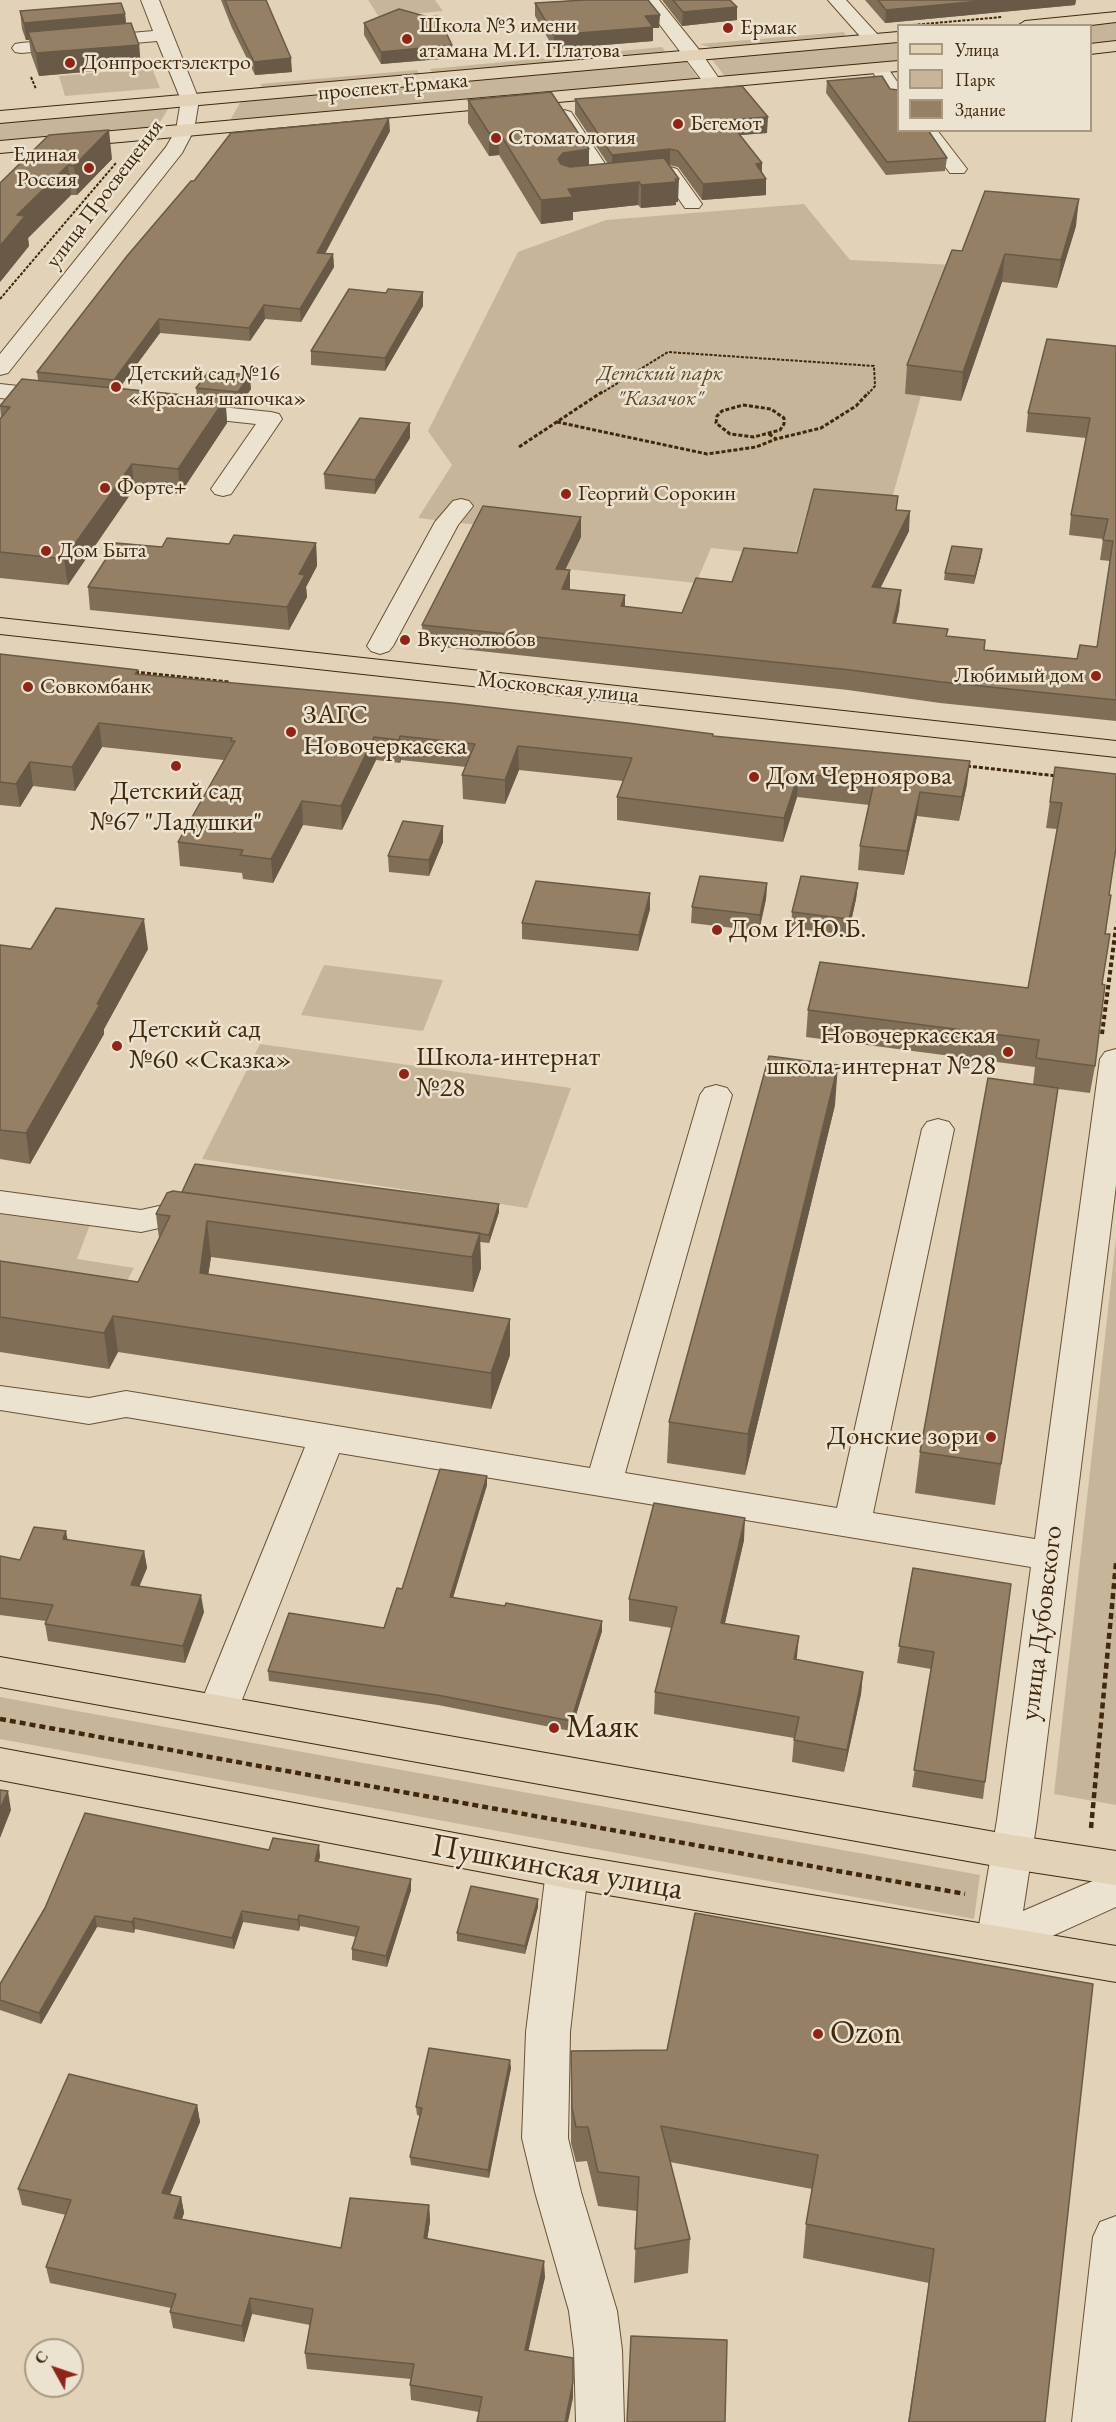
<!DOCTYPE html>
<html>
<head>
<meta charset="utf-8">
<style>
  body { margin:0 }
  #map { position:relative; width:1116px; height:2422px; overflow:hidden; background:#e2d2b7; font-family:"EB Garamond",serif }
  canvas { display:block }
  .legend { position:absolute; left:897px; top:24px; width:195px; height:108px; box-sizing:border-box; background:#ece2d0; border:2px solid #a89882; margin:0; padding:8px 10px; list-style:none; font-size:18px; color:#41280c }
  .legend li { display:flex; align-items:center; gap:12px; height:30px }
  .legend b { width:30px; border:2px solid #a89882 }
  .north { position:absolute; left:24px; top:2338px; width:60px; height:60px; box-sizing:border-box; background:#ece2d0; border:2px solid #a89882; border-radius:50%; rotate:310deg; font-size:16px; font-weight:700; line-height:24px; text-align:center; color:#41280c }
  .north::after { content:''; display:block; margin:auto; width:21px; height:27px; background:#8f2418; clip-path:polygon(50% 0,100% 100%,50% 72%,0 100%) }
</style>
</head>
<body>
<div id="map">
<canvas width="1116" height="2422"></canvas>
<ul class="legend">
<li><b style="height:8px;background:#e2d2b7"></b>Улица</li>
<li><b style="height:16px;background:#c7b59a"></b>Парк</li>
<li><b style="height:16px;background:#958065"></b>Здание</li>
</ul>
<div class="north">С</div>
</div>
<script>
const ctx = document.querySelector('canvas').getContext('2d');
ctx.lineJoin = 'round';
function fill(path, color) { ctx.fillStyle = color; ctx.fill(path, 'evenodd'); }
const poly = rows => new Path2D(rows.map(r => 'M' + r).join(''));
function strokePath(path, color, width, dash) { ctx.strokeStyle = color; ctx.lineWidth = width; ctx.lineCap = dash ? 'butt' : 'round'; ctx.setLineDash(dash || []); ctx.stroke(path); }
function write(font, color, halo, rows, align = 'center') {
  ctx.font = font + ' "EB Garamond",serif'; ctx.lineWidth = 5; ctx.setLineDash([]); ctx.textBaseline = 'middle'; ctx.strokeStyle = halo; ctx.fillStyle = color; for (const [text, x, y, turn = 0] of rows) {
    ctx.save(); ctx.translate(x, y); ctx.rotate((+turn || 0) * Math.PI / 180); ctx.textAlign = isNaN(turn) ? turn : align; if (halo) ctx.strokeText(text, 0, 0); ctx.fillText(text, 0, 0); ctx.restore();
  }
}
fill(poly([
  [368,0,435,0,443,11,379,17],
  [1116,22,1116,45,1091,47,1090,26,1072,26],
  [844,32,847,38,713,48,699,44],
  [898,41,898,64,727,79,710,57],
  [662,47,665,51,661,53,433,74,430,69],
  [685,60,700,81,228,124,241,101],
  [152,68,160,88,65,96,59,76],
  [417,70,421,75,263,88,260,84],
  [170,106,155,130,0,144,0,121],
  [804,204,850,260,955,265,905,394,921,396,888,512,809,505,794,557,711,548,696,583,566,569,580,537,418,518,452,465,428,431,518,252,606,220],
  [324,965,443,980,423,1031,301,1015],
  [260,1044,571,1088,527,1208,202,1159],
  [0,1210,91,1222,77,1259,134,1268,113,1306,0,1290],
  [1116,1238,1116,1805,1054,1794],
  [0,1697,980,1875,974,1919,0,1739]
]), '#c7b59a');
const minor = poly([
  [141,0,159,0,199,100,194,130,182,153,8,373,0,375,0,354,166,147,176,130,181,100,157,41,21,53,15,52,12,48,15,44,21,43,153,31,141,0],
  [641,0,659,0,700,51,722,83,719,87,707,87,641,0],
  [828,0,846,0,878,35,881,39,878,43,866,43,828,0],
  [879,63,885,64,898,83,898,101,891,100,870,68,873,64,879,63],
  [564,110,571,112,611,173,670,167,677,169,702,204,699,208,685,208,665,179,606,185,599,183,555,116,557,112,564,110],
  [918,130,937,130,967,169,964,173,950,173,918,130],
  [0,384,55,390,63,392,66,397,63,402,55,404,0,398,0,384],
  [181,403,271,412,279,414,282,419,231,494,223,496,215,494,211,489,256,424,173,415,170,410,173,405,181,403],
  [461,499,469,501,473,506,458,525,393,646,389,651,380,654,371,651,367,646,435,522,453,501,461,499],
  [1116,1049,1116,1185,1037,1820,1023,1911,1116,1871,1116,1907,997,1961,982,1956,976,1943,997,1820,1031,1567,339,1453,238,1710,232,1721,218,1726,204,1721,198,1710,305,1447,126,1417,89,1424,0,1410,0,1386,89,1398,126,1391,590,1468,700,1095,705,1088,716,1085,727,1088,732,1095,625,1473,837,1508,922,1129,927,1122,938,1119,949,1122,954,1129,873,1513,1035,1539,1100,1059,1105,1052,1116,1049],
  [0,1191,141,1210,177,1202,212,1208,217,1216,212,1224,200,1227,177,1224,141,1232,0,1213,0,1191],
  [567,1854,582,1859,588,1871,570,2032,568,2138,581,2192,617,2311,622,2350,624,2422,576,2422,574,2350,569,2311,535,2192,522,2138,526,2032,546,1871,552,1859,567,1854],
  [1116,2216,1116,2422,1072,2422,1093,2237,1100,2222,1116,2216]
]);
const major = poly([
  [1116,12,1116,22,1083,26,1017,26,1025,21,1116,12],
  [898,32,898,42,0,123,0,111,898,32],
  [1116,41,1116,51,1090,54,1090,44,1116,41],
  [898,61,898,71,0,153,0,141,898,61],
  [0,618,1116,741,1116,757,0,634,0,618],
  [0,1657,1012,1835,1116,1851,1116,1885,1012,1869,0,1687,0,1657],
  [0,1748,567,1854,1116,1946,1116,1982,567,1888,0,1780,0,1748]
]);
strokePath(minor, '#695237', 2);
strokePath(major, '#41280c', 2);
strokePath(poly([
  [913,25,1002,17],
  [31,77,36,89],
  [0,299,116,163],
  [600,394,668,352,874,366,875,386,868,394]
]), '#41280c', 2, [3, 1.5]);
strokePath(poly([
  [743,405,771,409,784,418,784,424,780,430,754,437,730,434,716,423,717,416,722,411,743,405],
  [557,422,707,454,756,447,776,439],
  [769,434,776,439,821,428,856,406,869,392],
  [519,447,602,392],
  [135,672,229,682],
  [967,766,1057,776]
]), '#41280c', 3, [4, 2]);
strokePath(poly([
  [1102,1034,1116,927]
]), '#41280c', 4, [4.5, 3]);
strokePath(poly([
  [0,1719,965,1894],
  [1091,1828,1116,1563]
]), '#41280c', 4.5, [6, 4]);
fill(minor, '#ece2d0');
fill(major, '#e2d2b7');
fill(poly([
  [221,0,266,0,292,72,255,75,232,28],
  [577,0,648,0,659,28,653,28,653,41,554,49,535,16,535,3],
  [662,0,730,0,737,20,682,26],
  [865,0,1076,0,1075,5,885,23],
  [20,11,125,14,126,24,139,45,141,67,39,76,31,54,29,40,26,40,22,29],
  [364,23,452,58,381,64,364,35],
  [827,81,890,89,947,158,945,171,886,175,826,93],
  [575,99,767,133,740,135,762,163,762,172,766,195,702,200,678,167,669,165,678,202,676,202,676,205,641,208,638,205,573,212,573,220,541,224,499,155,489,156,468,123,468,100,589,165,608,164,575,114],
  [390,131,325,254,333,254,334,267,301,322,265,319,250,341,160,333,119,388,197,396,196,388,251,389,239,406,226,405,227,423,180,494,134,489,68,585,0,578,0,419,1,418,0,406,38,380,37,372,194,181],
  [49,135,112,159,77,195,71,195,28,238,29,246,0,282],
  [1076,226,1057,288,1002,282,961,401,905,394,907,365,962,251],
  [423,292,423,306,385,371,311,365,311,351,386,293],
  [1116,346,1116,721,940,703,848,690,423,645,422,625,581,537,565,570,570,590,625,607,682,613,732,582,797,553,897,510,909,531,880,588,901,590,899,610,896,623,947,636,984,650,1077,659,1097,647,1110,561,1100,560,1103,539,1069,535,1071,515,1086,438,1026,432,1028,413],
  [410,438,375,494,325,489,324,474],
  [316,543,317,566,306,587,307,597,289,630,90,610,88,587,162,547,229,544],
  [981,556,974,584,944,580,945,573],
  [0,654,138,674,713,736,967,784,959,821,917,816,904,875,858,870,860,846,869,805,797,797,783,842,617,820,617,797,623,781,519,770,505,804,463,799,462,775,466,767,401,760,400,763,376,760,342,830,303,825,273,883,243,879,242,873,180,866,178,842,224,760,102,747,75,791,33,786,20,807,0,805],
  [1055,767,1109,895,1102,985,1095,1066,1090,1093,1058,1089,995,1505,915,1493,920,1452,1033,1084,1035,1067,806,1037,808,1010,1028,988,1057,829,1046,828],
  [443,842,429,876,389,872,388,856],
  [767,883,766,899,759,931,691,923,692,907],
  [858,883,856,899,848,935,791,928,792,912],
  [650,909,638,951,522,939,522,923],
  [0,945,31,949,148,949,104,1029,104,1034,30,1164,0,1159],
  [835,1105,745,1475,667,1463,669,1422],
  [182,1192,499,1204,499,1212,489,1243,480,1242,481,1268,473,1292,211,1257,208,1275,510,1319,510,1355,491,1409,118,1352,109,1369,0,1352,0,1261,138,1282,159,1238,156,1214],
  [487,1485,453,1598,602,1631,571,1731,438,1705,269,1681,268,1671,384,1628,402,1589],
  [68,1540,144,1551,147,1568,139,1586,204,1612,185,1663,48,1641,45,1624,46,1621,0,1615,0,1556,20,1560],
  [744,1540,725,1623,797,1660,863,1672,861,1694,844,1772,792,1762,794,1738,654,1714,655,1692,672,1628,629,1621,629,1599],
  [913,1568,985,1782,983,1799,912,1787,931,1669,897,1663],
  [269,1850,320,1856,319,1861,411,1879,411,1890,387,1967,352,1960,352,1949,356,1937,300,1926,299,1931,243,1922,234,1949,135,1929,134,1933,97,1927,41,2024,0,2010,0,1984,45,1908],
  [538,1899,538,1907,525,1954,457,1941,457,1933],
  [1093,1984,1045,2422,908,2422,929,2283,803,2258,806,2224,812,2189,670,2162,690,2239,688,2273,634,2283,637,2211,598,2206,587,2161,576,2162,571,2143,571,2051,667,2050],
  [511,2068,489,2178,411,2165,410,2157,420,2116,417,2115,416,2107],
  [197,2105,200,2122,170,2194,181,2197,184,2213,182,2219,341,2248,429,2205,430,2221,427,2239,545,2277,528,2350,573,2382,573,2398,479,2412,411,2400,410,2385,411,2379,307,2369,305,2353,310,2325,252,2314,244,2342,173,2328,170,2312,171,2308,50,2283,46,2267,66,2215,22,2205,18,2189]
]), '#806e57');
fill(poly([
  [991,0,1076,0,1075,5,885,23,886,10],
  [737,7,737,20,682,26,683,12],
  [125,14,127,31,28,32,29,40,26,40,24,23],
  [660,15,659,28,653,28,653,41,554,49,554,35,645,16],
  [139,45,141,67,39,76,36,53],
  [452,45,452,58,381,64,381,52],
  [291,58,292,72,255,75,254,62],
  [768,117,767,133,728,136,728,120],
  [389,118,390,131,318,266,317,253],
  [109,130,112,159,77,195,74,166],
  [499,132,499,155,489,156,489,133],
  [589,149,589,172,563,176,558,159,563,153],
  [670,149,670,165,612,171,612,155],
  [762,163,761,179,756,164],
  [68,165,71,195,28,238,29,246,0,282,0,246,17,215],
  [679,179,678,202,676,202,676,205,641,208,641,185],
  [766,179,766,195,702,200,703,184],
  [639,182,638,205,573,212,573,220,541,224,541,200,568,189],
  [1079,199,1076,226,1057,288,1061,260],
  [333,254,334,267,301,322,300,309],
  [1005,254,1002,282,961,401,963,372],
  [423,292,423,306,385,371,385,358],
  [264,305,265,319,250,341,249,328],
  [159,319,160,333,115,394,114,380],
  [250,375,251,389,239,406,238,392],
  [225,399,227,423,180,494,178,469],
  [410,423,410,438,375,494,375,480],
  [132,464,134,489,68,585,64,559],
  [910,511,909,531,871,607,872,587],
  [581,517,581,537,556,589,556,569],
  [316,543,317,566,306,587,307,597,289,630,287,607,299,574],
  [982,549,981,556,974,584,975,576],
  [570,570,570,590,562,589],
  [901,590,899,610,891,643,893,623],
  [625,595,625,616,621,606],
  [99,723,102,747,75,791,72,767],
  [400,736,401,760,400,763,399,740],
  [374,737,376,760,342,830,341,806],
  [518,746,519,770,505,804,505,780],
  [970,761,967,784,959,821,962,797],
  [30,762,33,786,20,807,16,784],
  [799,773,797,797,783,842,784,818],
  [920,792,917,816,904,875,907,851],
  [302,801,303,825,273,883,271,859],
  [443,826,443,842,429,876,429,860],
  [767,883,766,899,759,931,760,915],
  [858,883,856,899,848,935,849,919],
  [650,893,650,909,638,951,639,935],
  [144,919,148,949,104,1029,104,1034,30,1164,26,1133],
  [838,1065,835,1105,745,1475,748,1434],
  [499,1204,499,1212,489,1243,489,1235],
  [207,1221,211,1257,203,1309,200,1273],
  [480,1233,481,1268,473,1292,472,1257],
  [113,1316,118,1352,109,1369,104,1333],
  [510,1319,510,1355,491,1409,491,1373],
  [487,1476,487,1485,450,1607,450,1597],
  [745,1518,744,1540,720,1644,721,1623],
  [66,1531,69,1548,63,1539],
  [144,1551,147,1568,133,1602,131,1585],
  [201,1595,204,1612,185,1663,183,1646],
  [602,1621,602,1631,571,1731,571,1721],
  [799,1636,797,1657,792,1681,794,1659],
  [863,1672,861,1694,844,1772,847,1750],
  [8,1791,11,1810,0,1838,0,1809],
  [319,1845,320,1856,316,1872,315,1861],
  [411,1879,411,1890,387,1967,386,1956],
  [538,1899,538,1907,525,1954,525,1946],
  [242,1911,243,1922,234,1949,232,1938],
  [299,1915,300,1926,299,1931,298,1920],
  [95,1916,97,1927,41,2024,39,2013],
  [134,1918,135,1929,134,1933,132,1922],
  [510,2060,511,2068,489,2178,488,2170],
  [197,2105,200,2122,164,2209,162,2193],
  [181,2197,184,2213,177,2234,174,2218],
  [429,2205,430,2221,425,2255,424,2238],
  [544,2261,545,2277,525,2366,525,2350],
  [250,2298,252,2314,244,2342,242,2326],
  [573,2382,573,2398,568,2422,565,2422]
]), '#685a47');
const building = poly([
  [225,0,266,0,291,58,254,62,231,15,225,0],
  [586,0,648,0,660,15,645,16,653,27,554,35,535,3,586,0],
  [673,0,730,0,737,7,683,12,673,0],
  [878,0,991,0,886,10,878,0],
  [121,3,125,14,24,23,20,11,121,3],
  [399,9,428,17,438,16,452,45,381,52,364,23,399,9],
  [131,23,139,45,36,53,28,32,131,23],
  [882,76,890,89,898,90,898,130,928,130,947,158,887,162,827,81,882,76],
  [742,86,768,117,728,120,762,163,756,164,766,179,703,184,678,151,670,149,612,155,575,99,742,86],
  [551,92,589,149,563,153,558,159,561,164,570,167,664,158,679,179,675,179,676,182,641,185,639,182,568,189,573,197,541,200,499,132,489,133,468,100,551,92],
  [389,118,317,253,333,254,300,309,264,305,249,328,159,319,114,380,37,372,127,256,191,181,194,181,231,133,389,118],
  [109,130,74,166,68,165,17,215,25,216,0,246,0,183,49,135,109,130],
  [985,191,1079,199,1061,260,1005,254,963,372,907,365,952,250,962,251,985,191],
  [349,289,386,293,388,289,423,292,385,358,311,351,349,289],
  [1047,339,1116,346,1116,700,942,682,850,670,422,625,483,506,581,517,556,569,570,570,562,589,625,595,621,606,682,613,696,578,732,582,744,548,797,553,814,489,898,496,896,510,910,511,872,587,901,590,893,623,948,629,946,636,985,640,984,650,1077,659,1080,645,1097,647,1113,541,1103,540,1108,519,1071,515,1090,418,1028,413,1047,339],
  [209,371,250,375,238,392,196,388,209,371],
  [22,379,225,399,178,469,132,464,64,559,0,552,0,419,10,407,0,406,22,379],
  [360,418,410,423,375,480,324,474,360,418],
  [234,535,316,543,299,574,305,575,287,607,88,587,116,543,162,547,167,538,229,544,234,535],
  [952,546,982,549,975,576,945,573,952,546],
  [0,654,138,670,135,674,452,703,628,723,713,734,713,736,970,761,962,797,920,792,907,851,860,846,874,782,799,773,784,818,617,797,632,758,518,746,505,780,462,775,475,744,400,736,399,740,374,737,341,806,302,801,271,859,240,855,243,850,178,842,235,741,231,741,232,738,99,723,72,767,30,762,16,784,0,782,0,654],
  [1055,767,1116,774,1116,848,1109,895,1111,895,1105,934,1110,934,1102,984,1105,985,1095,1066,1036,1058,1039,1040,808,1010,820,962,1028,988,1062,803,1050,802,1055,767],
  [403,821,443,826,429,860,388,856,403,821],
  [700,876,767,883,760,915,692,907,700,876],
  [801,876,858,883,849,919,792,912,801,876],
  [536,881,650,893,639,935,522,923,536,881],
  [56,908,144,919,97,1004,100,1004,26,1133,0,1130,0,945,31,949,56,908],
  [769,1056,838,1065,748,1434,669,1422,769,1056],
  [988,1078,1058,1088,1001,1464,920,1452,988,1078],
  [195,1164,499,1204,489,1235,182,1192,195,1164],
  [173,1191,480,1233,472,1257,207,1221,200,1273,510,1319,491,1373,113,1316,104,1333,0,1317,0,1261,138,1282,170,1216,156,1214,167,1193,173,1191],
  [440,1469,487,1476,450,1597,505,1606,506,1603,602,1621,571,1721,437,1695,268,1671,289,1613,384,1628,397,1588,402,1589,440,1469],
  [654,1503,745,1518,721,1623,799,1636,794,1659,863,1672,847,1750,794,1740,799,1717,655,1692,677,1607,629,1599,654,1503],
  [34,1527,66,1531,63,1539,144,1551,131,1585,201,1595,183,1646,45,1624,53,1605,0,1598,0,1556,20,1560,34,1527],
  [913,1568,1011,1584,985,1782,914,1770,934,1652,899,1646,913,1568],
  [0,1790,8,1791,0,1809,0,1790],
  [85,1813,269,1850,273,1838,319,1845,315,1861,411,1879,386,1956,352,1949,359,1927,299,1915,298,1920,242,1911,232,1938,134,1918,132,1922,95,1916,39,2013,0,2000,0,1984,45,1908,85,1813],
  [471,1886,538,1899,525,1946,457,1933,471,1886],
  [695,1913,1093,1984,1045,2422,909,2422,934,2249,806,2224,818,2155,661,2126,690,2239,635,2249,639,2177,598,2172,588,2127,576,2127,572,2108,571,2051,667,2050,695,1913],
  [429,2048,510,2060,488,2170,410,2157,422,2108,416,2107,429,2048],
  [69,2074,197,2105,162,2193,181,2197,174,2218,341,2248,350,2198,429,2205,424,2238,544,2261,525,2350,573,2358,573,2382,565,2422,477,2422,482,2397,410,2385,414,2364,305,2353,313,2309,250,2298,242,2326,170,2312,176,2294,46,2267,71,2200,18,2189,69,2074],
  [631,2336,727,2340,725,2422,627,2422,631,2336]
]);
fill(building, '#958065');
strokePath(building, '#685a47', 1.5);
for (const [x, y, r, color] of [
  [728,28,6,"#8f2418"],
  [407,39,6,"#8f2418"],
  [70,63,6,"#8f2418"],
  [678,124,6,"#8f2418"],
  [496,138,6,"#8f2418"],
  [89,168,6,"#8f2418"],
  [116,387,6,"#8f2418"],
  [105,488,6,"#8f2418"],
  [566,494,6,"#8f2418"],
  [46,551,6,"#8f2418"],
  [405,640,6,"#8f2418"],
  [1096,676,6,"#8f2418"],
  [28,687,6,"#8f2418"],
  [291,732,6,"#8f2418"],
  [176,766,6,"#8f2418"],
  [754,777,6,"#8f2418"],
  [717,930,6,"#8f2418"],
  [117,1046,6,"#8f2418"],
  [1008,1052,6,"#8f2418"],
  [404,1074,6,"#8f2418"],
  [991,1437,6,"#8f2418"],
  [554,1728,6,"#8f2418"],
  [818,2034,6,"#8f2418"]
]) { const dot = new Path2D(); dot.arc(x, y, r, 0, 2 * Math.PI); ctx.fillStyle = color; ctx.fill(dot); strokePath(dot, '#ece2d0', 2); }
write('22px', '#41280c', '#ece2d0', [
  ["Школа №3 имени",419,26],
  ["атамана М.И. Платова",419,51],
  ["Ермак",740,28],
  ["Донпроектэлектро",82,63],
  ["Бегемот",690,124],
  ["Стоматология",508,138],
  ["Единая",77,155,"right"],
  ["Россия",77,180,"right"],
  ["Детский сад №16",128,374],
  ["«Красная шапочка»",128,399],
  ["Форте+",117,488],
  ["Георгий Сорокин",578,494],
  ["Дом Быта",58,551],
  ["Вкуснолюбов",417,640],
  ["Любимый дом",1084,676,"right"],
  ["Совкомбанк",40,687]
], 'left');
write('22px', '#41280c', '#ece2d0', [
  ["проспект Ермака",393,87,-5],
  ["улица Просвещения",105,194,-53],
  ["Московская улица",558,688,6]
]);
write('italic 22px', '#5c4428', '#ece2d0', [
  ["Детский парк",660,374],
  ["\"Казачок\"",660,399]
]);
write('27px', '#41280c', '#ece2d0', [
  ["ЗАГС",303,716],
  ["Новочеркасска",303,747],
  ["Дом Черноярова",766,777],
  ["Детский сад",176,792,"center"],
  ["№67 \"Ладушки\"",176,823,"center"],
  ["Дом И.Ю.Б.",729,930],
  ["Детский сад",129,1030],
  ["№60 «Сказка»",129,1061],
  ["Новочеркасская",996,1036,"right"],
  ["школа-интернат №28",996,1067,"right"],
  ["Школа-интернат",416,1058],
  ["№28",416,1089],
  ["Донские зори",979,1437,"right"]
], 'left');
write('27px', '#41280c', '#ece2d0', [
  ["улица Дубовского",1042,1623,-83]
]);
write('33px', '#41280c', '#ece2d0', [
  ["Маяк",566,1728],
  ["Ozon",830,2034]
], 'left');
write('33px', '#41280c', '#ece2d0', [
  ["Пушкинская улица",557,1868,10]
]);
</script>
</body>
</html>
